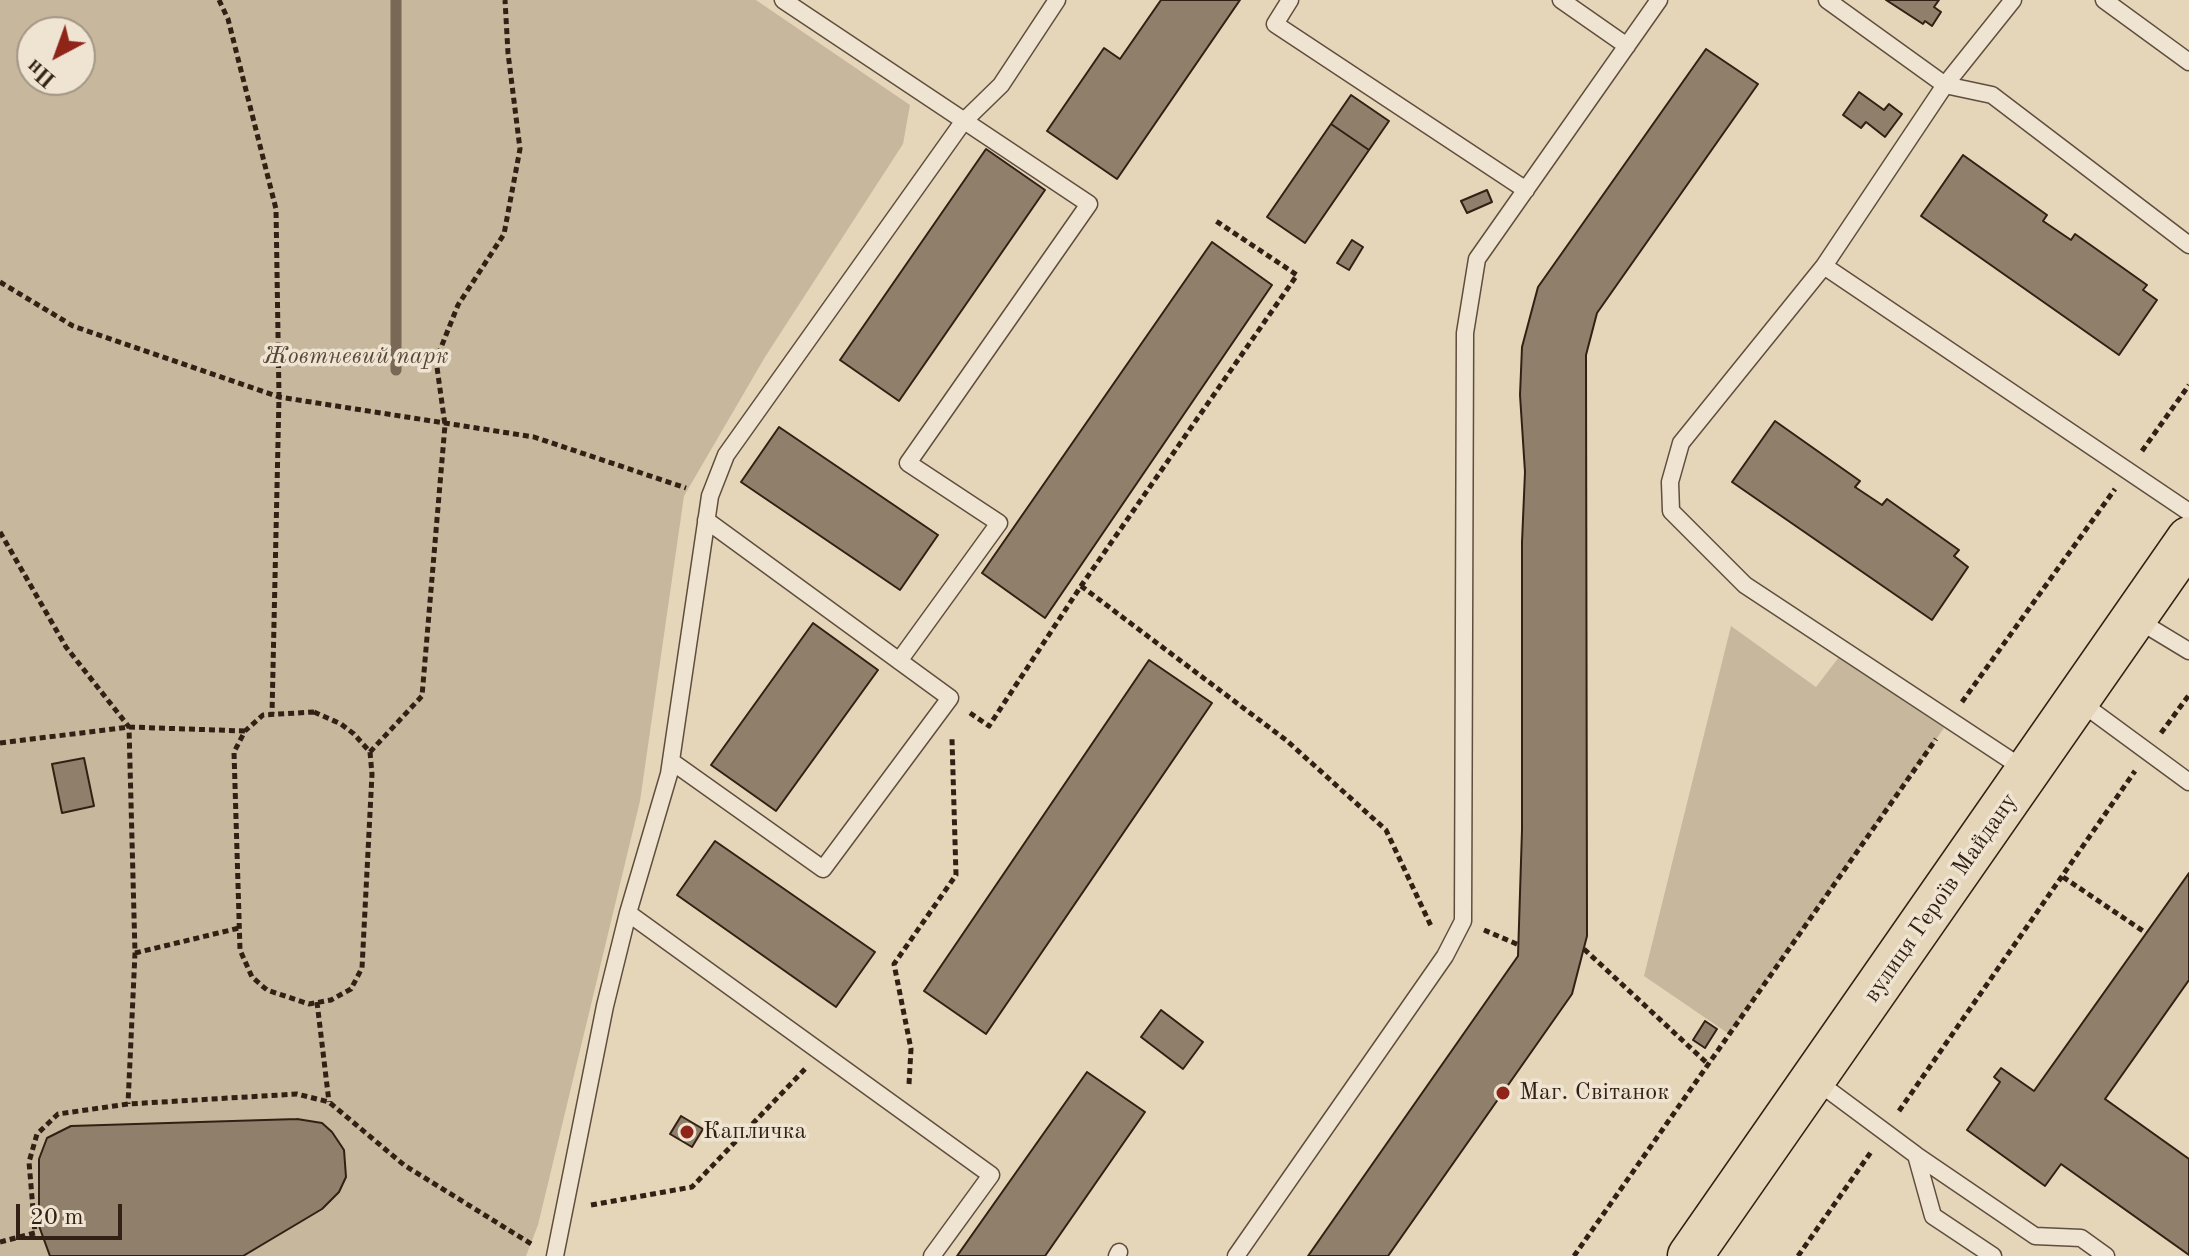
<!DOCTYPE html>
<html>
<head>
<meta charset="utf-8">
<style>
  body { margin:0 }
  #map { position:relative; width:2189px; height:1256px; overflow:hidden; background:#e6d6b9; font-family:"Old Standard TT",serif }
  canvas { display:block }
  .north { position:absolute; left:16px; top:16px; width:80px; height:80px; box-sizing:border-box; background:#efe4d2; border:2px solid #a39686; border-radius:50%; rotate:221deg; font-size:22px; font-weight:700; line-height:32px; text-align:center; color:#322014 }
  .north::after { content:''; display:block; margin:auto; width:28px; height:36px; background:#8f2418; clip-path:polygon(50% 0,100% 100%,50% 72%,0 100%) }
  .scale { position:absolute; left:16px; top:1204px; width:106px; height:36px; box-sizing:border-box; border:4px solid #322014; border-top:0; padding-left:10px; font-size:24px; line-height:28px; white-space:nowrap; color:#322014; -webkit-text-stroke:6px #efe4d2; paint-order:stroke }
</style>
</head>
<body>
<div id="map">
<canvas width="2189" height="1256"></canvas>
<div class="north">Пн</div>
<div class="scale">20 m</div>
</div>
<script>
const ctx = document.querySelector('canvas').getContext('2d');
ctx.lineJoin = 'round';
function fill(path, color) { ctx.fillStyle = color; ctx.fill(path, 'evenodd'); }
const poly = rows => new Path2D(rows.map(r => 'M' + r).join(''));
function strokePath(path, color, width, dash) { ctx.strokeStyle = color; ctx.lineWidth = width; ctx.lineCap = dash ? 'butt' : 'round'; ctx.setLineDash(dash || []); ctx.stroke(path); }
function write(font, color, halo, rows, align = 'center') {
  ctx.font = font + ' "Old Standard TT",serif'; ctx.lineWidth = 7; ctx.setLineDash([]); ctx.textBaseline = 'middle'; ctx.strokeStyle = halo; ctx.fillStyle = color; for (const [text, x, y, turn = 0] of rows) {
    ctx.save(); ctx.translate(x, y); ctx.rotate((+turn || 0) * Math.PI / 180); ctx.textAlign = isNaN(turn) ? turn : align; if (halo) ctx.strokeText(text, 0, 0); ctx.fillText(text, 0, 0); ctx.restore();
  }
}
fill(poly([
  [0,0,756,0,910,105,903,144,765,357,684,496,640,801,538,1225,526,1256,0,1256],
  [32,32,80,32,80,80,32,80],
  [1731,626,1816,687,1839,657,1944,728,1729,1034,1644,976]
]), '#c7b79d');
strokePath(poly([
  [396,0,396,370]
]), '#796855', 11);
const building = poly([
  [1161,0,1240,0,1117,179,1047,131,1104,48,1120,59,1161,0],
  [1886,0,1939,0,1934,7,1941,12,1932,26,1925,21,1923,24,1886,0],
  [1706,49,1758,84,1597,313,1586,355,1587,936,1572,994,1388,1256,1308,1256,1518,956,1522,830,1522,542,1525,472,1520,395,1522,347,1538,287,1706,49],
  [1859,92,1884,110,1889,104,1902,114,1885,137,1866,122,1861,128,1843,115,1859,92],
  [1351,95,1389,121,1369,150,1331,124,1351,95],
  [1331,124,1369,150,1305,243,1267,217,1331,124],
  [986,149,1045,190,899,401,840,360,986,149],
  [1963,155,2047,215,2043,221,2071,240,2075,234,2147,285,2143,290,2157,300,2119,355,1921,216,1963,155],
  [1487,190,1492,202,1467,213,1461,201,1487,190],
  [1352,240,1363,247,1349,270,1337,263,1352,240],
  [1212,242,1272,285,1045,618,982,573,1212,242],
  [1775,421,1860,481,1855,487,1882,505,1887,499,1959,550,1954,556,1968,567,1932,620,1732,482,1775,421],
  [779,427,938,535,900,590,741,482,779,427],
  [813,623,878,670,776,811,711,765,813,623],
  [1149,660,1212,703,986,1034,924,991,1149,660],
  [84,758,94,806,62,813,52,764,84,758],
  [715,841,875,952,836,1007,677,895,715,841],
  [2189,873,2189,980,2105,1099,2189,1159,2189,1255,2061,1164,2045,1186,1967,1130,2000,1082,1994,1077,2001,1068,2034,1091,2189,873],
  [1161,1010,1203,1042,1183,1069,1141,1037,1161,1010],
  [1705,1021,1717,1029,1705,1048,1693,1040,1705,1021],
  [1087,1072,1145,1112,1045,1256,957,1256,1087,1072],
  [681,1116,703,1129,692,1147,670,1134,681,1116],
  [297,1119,322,1123,332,1132,344,1150,346,1177,339,1192,322,1209,243,1256,50,1256,39,1226,39,1159,47,1138,71,1126,297,1119]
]);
fill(building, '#907f6a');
strokePath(building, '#322014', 2);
const service = poly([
  [783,0,1089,204,908,463,999,523,899,661],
  [1290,0,1275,24,1526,190],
  [1561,0,1627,46],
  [1827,0,1945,85,1992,95,2189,245],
  [2013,0,1945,85,1824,266,1681,443,1670,482,1671,511,1745,585,2027,771],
  [2104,0,2189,62],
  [1824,266,2189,512],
  [2136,619,2189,651],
  [2080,702,2189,782],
  [671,761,823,869,950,698,706,520],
  [628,913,991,1175,932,1256],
  [1815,1080,1916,1155,2035,1236,2081,1238,2106,1256],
  [1916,1155,1933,1216,1993,1256],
  [555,1256,605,1006,628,913,669,774,710,496,726,455,963,122,1001,85,1057,0],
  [1117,1256,1119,1252],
  [1236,1256,1445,956,1463,921,1465,333,1477,259,1659,0]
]);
const primary = poly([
  [1690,1256,2189,539]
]);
strokePath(service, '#5f4e3d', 19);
strokePath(primary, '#322014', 47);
strokePath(poly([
  [219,0,228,19,276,209,279,397,272,714],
  [0,282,73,326,279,397,534,437,686,488],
  [2142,451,2189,385],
  [0,532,66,647,129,727,135,953,128,1104],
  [1081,586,1286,740,1386,830,1431,926],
  [1962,702,2115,489],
  [314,712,341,724,354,734,370,752,372,774,362,968,351,989,331,1000,309,1004,267,990,252,977,240,950,234,752,245,731,263,715,314,712],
  [970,713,989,726,1081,586,1297,275,1216,221],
  [2161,733,2189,695],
  [0,743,129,727,245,731],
  [370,752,422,696,445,425,436,360,458,305,504,234,520,149,508,53,505,0],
  [2063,877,2146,933],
  [1484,930,1519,945],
  [1584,949,1709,1065],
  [135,953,239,928],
  [317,1002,329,1102],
  [909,1084,911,1049,894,964,956,875,952,739],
  [1899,1111,2135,771],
  [591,1205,692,1187,805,1069],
  [0,1242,35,1233,29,1162,37,1134,58,1114,128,1104,297,1094,329,1102,404,1165,533,1245],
  [1574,1256,1936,739],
  [1798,1256,1871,1152]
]), '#322014', 5, [6, 4]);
strokePath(service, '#efe4d2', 16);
strokePath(primary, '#e6d6b9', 44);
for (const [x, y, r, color] of [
  [1503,1093,8,"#8f2418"],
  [687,1132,8,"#8f2418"]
]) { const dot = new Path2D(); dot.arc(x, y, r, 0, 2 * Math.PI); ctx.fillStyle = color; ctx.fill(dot); strokePath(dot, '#efe4d2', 3); }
write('italic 24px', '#574636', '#efe4d2', [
  ["Жовтневий парк",356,357]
]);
write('24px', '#322014', '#efe4d2', [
  ["вулиця Героїв Майдану",1941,898,-55]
]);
write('24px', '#322014', '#efe4d2', [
  ["Маг. Світанок",1519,1093],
  ["Капличка",703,1132]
], 'left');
</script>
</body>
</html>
